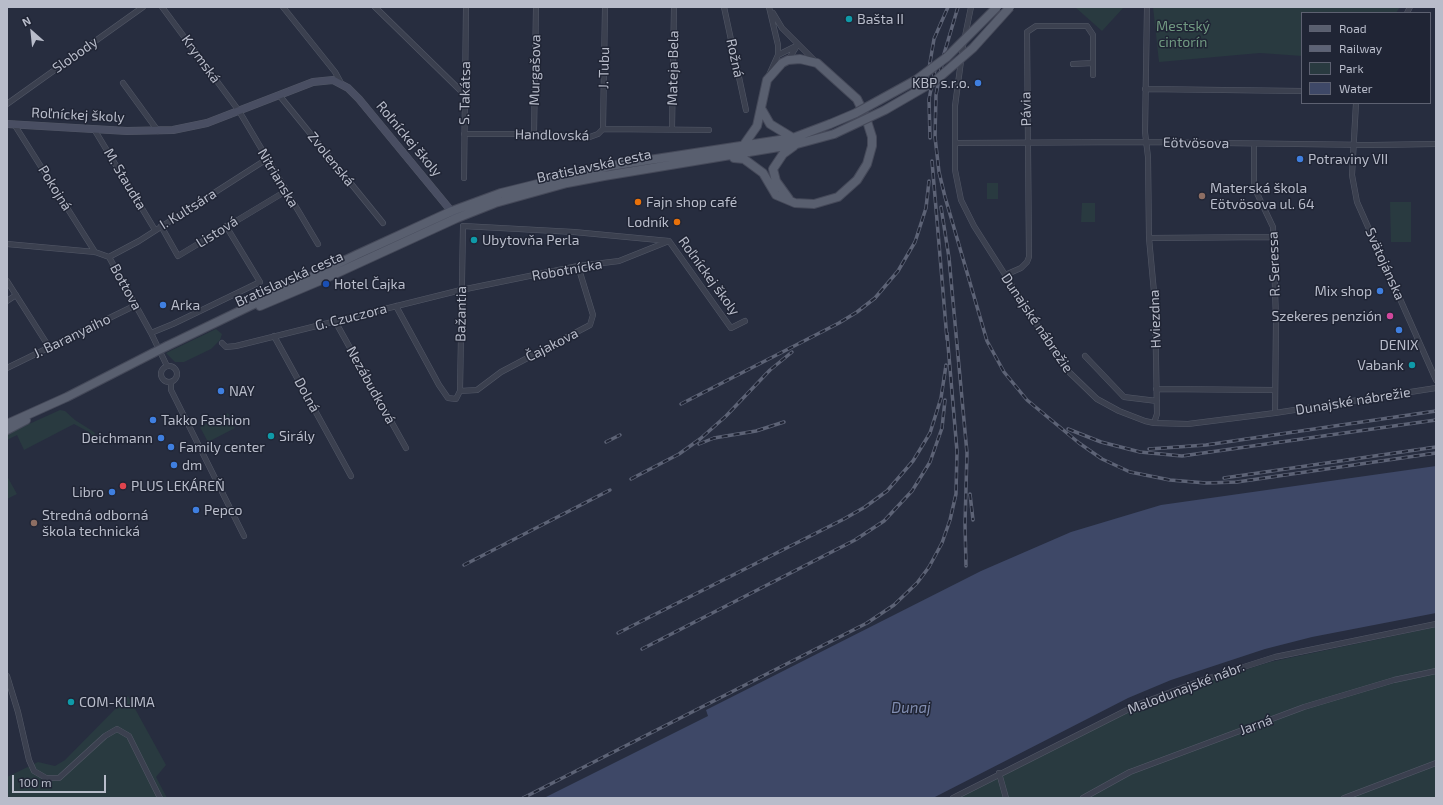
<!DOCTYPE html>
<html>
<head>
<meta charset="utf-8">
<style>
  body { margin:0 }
  #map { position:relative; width:1443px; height:805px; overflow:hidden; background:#272d3f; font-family:"Exo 2",sans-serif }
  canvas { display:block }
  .frame { position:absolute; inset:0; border:8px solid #b8bcca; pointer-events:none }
  .legend { position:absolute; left:1301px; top:12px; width:130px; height:92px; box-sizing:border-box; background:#202535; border:1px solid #5d6171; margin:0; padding:5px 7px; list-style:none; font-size:12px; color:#b8bcca }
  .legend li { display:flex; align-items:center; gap:8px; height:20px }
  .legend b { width:20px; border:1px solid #5d6171 }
  .north { position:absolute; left:12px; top:12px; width:40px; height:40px; -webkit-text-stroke:3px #202535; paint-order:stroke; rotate:333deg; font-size:11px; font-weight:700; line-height:16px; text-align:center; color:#b8bcca }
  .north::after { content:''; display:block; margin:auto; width:14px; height:18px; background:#b8bcca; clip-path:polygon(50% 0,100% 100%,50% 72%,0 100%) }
  .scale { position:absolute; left:12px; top:775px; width:94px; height:18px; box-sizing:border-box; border:2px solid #b8bcca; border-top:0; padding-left:5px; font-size:12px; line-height:14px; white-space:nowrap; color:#b8bcca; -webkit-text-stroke:3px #202535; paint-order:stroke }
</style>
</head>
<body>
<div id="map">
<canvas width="1443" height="805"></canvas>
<div class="frame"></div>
<ul class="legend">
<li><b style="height:5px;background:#595f6f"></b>Road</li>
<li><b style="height:5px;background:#5d6376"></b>Railway</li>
<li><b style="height:11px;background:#293a40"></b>Park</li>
<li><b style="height:11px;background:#3e4867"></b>Water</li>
</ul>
<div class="north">N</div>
<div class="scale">100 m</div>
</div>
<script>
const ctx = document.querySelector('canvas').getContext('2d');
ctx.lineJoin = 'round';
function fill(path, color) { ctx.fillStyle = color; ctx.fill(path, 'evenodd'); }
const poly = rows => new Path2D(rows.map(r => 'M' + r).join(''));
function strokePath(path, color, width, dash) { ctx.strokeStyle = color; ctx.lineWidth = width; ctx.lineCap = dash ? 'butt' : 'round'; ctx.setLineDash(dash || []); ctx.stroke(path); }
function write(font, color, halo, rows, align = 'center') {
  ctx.font = font + ' "Exo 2",sans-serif'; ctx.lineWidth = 3; ctx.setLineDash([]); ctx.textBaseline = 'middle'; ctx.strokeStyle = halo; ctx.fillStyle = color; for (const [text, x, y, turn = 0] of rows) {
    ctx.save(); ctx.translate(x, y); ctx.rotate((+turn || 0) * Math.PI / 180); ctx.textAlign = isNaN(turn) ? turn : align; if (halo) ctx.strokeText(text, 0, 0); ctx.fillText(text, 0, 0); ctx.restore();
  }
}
fill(poly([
  [1075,7,1124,7,1102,31],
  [1153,7,1400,7,1396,13,1302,13,1302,56,1260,53,1159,62],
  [987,183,998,183,998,199,987,199],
  [1390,202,1411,202,1411,242,1391,242],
  [1082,203,1095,203,1095,222,1081,222],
  [216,329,222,334,220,340,211,349,184,362,175,362,166,353],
  [60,410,65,411,75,420,94,432,98,438,96,443,93,443,96,439,89,432,74,424,24,450,17,435,7,440,7,434],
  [228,413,235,428,208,442,200,427],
  [7,476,17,494,7,499],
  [1436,627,1436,798,958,798,1129,711,1200,684,1270,662],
  [128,696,166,765,156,777,167,798,7,798,7,777,38,762,55,766,65,760]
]), '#293a40');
fill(poly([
  [1436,466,1436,613,1312,637,1265,649,1171,680,1128,698,933,798,544,798,708,716,706,710,981,571,1071,532,1161,505]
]), '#3e4867');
const street = poly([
  [162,7,239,111,318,244],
  [283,7,335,72,341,83],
  [375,7,464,94],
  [724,7,746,110],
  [971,7,963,46,955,106,955,170,961,200,974,226,1055,353,1069,372,1097,399,1119,411,1145,421,1154,423,1188,424,1275,413,1436,388],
  [1147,7,1145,132,1148,157,1149,238,1155,303,1157,414,1154,423],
  [773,13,782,28,815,61],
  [1407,13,1410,7],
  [778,55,798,45],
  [788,60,797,46],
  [1073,64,1093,63],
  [769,75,778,55,778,45,769,7],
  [123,83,158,131],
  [1145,89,1302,91],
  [279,95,383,223],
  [1356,103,1352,175,1357,202,1436,380],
  [7,104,143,7],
  [14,124,95,252],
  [94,129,155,230],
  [603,129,605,7],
  [672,129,674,7],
  [464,134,534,134,587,138,598,134,603,129,709,130],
  [534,134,536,7],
  [956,143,1146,142,1372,145,1436,144],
  [1254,144,1254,187,1273,227,1276,320,1275,413],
  [464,178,466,7],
  [161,226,178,256,286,191],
  [463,226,574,232,669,241,731,328,745,321],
  [1149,238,1274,237],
  [7,244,95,252,109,257,151,333,167,366],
  [109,257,139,241,267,159],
  [1005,275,1021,268,1027,262,1029,257,1027,32,1036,26,1087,26,1093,35,1093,75],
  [7,281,49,347],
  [7,301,16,295],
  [396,306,439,385,448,398,456,399,460,391,463,226],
  [335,321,406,448],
  [151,333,173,324,260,282,226,226],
  [274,336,351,476],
  [222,343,226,347,236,346,461,290,578,266,619,261,669,241],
  [1085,356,1124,397,1157,401],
  '161 374a8 8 0 1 1 16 0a8 8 0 1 1-16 0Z',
  [7,368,136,305],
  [171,382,171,390,244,536],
  [1156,389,1275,390],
  [460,391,477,390,501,372,590,325,593,315,578,266],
  [7,676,18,712,29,760,34,771,46,778,59,778,105,736,117,729,129,736,160,798],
  [999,773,1006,798],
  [953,798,1137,705,1203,680,1275,657,1436,624],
  [1083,798,1130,772,1304,707,1394,680,1436,671],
  [1344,798,1436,763]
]);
const secondary = poly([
  [7,124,127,131,173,130,207,123,313,82,333,80,348,88,359,99,457,218]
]);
const primary = poly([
  [762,110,770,124,793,138],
  [734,158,744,159,763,173,776,195,795,203,814,204,838,197,857,180,867,164,872,146,872,137,866,118,857,99,817,63,800,59,788,60,782,63,767,80,757,126,743,146],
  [789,199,776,181,773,169,783,154,794,146],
  [260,306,324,279,457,218,495,203,567,183,604,176,797,144,834,134],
  [167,346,356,255,452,211,501,193,610,166,793,138,830,124],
  [7,424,67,397,153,353],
  [7,430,26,420]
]);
strokePath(street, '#535867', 6);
strokePath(secondary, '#535867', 8);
strokePath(primary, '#454959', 10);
strokePath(street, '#3b404f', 5);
strokePath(secondary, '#494e62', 7);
strokePath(primary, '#595f6f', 8);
const rail = poly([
  [958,7,944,54,936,95,935,137,939,172,945,197,987,341,1004,372,1027,400,1079,443,1102,459,1130,472,1170,480,1206,483,1237,482,1436,453],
  [926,86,934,39,948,7],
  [930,138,929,99,936,65],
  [932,161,947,339],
  [941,207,949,258,967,453,965,524,966,566],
  [681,404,839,323,857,312,875,298,898,271,915,242,926,208,929,181],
  [1068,429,1101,442,1140,452,1182,456,1436,420],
  [606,442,620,435],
  [699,444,714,438,756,431,784,422],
  [1149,449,1206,445,1436,411],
  [1224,478,1436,447],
  [631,479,679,454,700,439,726,416,770,370,792,352],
  [970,494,973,520],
  [464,565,610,490],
  [618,633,844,519,865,507,887,491,913,461,930,433,941,398,946,365],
  [642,649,855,540,884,521,912,491,930,462,942,428,945,400],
  [523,798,867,623,894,605,917,583,929,567,942,543,950,520,956,494,957,451,947,333]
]);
strokePath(rail, '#5d6376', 3.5);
strokePath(rail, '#202535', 2, [6]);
const primaryBridge = poly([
  [830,124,856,113,916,80,947,57,997,7],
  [834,134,885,110,935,81,973,48,1010,7],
  [153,353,167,346]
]);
strokePath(primaryBridge, '#454959', 10, []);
strokePath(primaryBridge, '#595f6f', 8);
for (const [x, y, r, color] of [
  [849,19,4,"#0f9aa8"],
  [978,83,4,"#3f7fe0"],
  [1300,159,4,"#3f7fe0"],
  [1202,196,4,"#8d6e63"],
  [638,202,4,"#e8710a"],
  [677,222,4,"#e8710a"],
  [474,240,4,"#0f9aa8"],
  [326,284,4,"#1a4fb4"],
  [1380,291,4,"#3f7fe0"],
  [163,305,4,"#3f7fe0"],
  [1390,316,4,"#d1479c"],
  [1399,330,4,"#3f7fe0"],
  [1412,365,4,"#0f9aa8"],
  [221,391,4,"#3f7fe0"],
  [153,420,4,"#3f7fe0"],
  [271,436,4,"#0f9aa8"],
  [161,438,4,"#3f7fe0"],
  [171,447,4,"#3f7fe0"],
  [174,465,4,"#3f7fe0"],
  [123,486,4,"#e0444e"],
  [112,492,4,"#3f7fe0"],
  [196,510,4,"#3f7fe0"],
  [34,523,4,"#8d6e63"],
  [71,702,4,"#0f9aa8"]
]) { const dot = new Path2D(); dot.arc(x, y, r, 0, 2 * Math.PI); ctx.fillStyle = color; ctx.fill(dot); strokePath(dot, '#202535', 1.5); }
write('14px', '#b8bcca', '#202535', [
  ["Bašta II",857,19],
  ["KBP s.r.o.",970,83,"right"],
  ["Potraviny VII",1308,159],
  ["Materská škola",1210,188],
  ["Eötvösova ul. 64",1210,204],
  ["Fajn shop café",646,202],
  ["Lodník",669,222,"right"],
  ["Ubytovňa Perla",482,240],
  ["Hotel Čajka",334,284],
  ["Mix shop",1372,291,"right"],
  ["Arka",171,305],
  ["Szekeres penzión",1382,316,"right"],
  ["DENIX",1399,345,"center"],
  ["Vabank",1404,365,"right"],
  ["NAY",229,391],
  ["Takko Fashion",161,420],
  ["Sirály",279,436],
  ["Deichmann",153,438,"right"],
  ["Family center",179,447],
  ["dm",182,465],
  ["PLUS LEKÁREŇ",131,486],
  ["Libro",104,492,"right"],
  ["Pepco",204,510],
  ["Stredná odborná",42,515],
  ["škola technická",42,531],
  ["COM-KLIMA",79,702]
], 'left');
write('14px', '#709981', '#202535', [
  ["Mestský",1183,26],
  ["cintorín",1183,42]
]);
write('14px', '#b8bcca', '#202535', [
  ["Slobody",75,55,-35],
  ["Rožná",735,58,78],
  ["Krymská",201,59,54],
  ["J. Tubu",604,68,-89],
  ["Mateja Bela",673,68,-89],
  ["Murgašova",535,70,-89],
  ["S. Takátsa",465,93,-89],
  ["Pávia",1026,109,-91],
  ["Roľníckej školy",78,115,3],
  ["Handlovská",552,135,1],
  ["Roľníckej školy",409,139,50],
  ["Eötvösova",1196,143,1],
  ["Zvolenská",331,159,51],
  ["Bratislavská cesta",594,166,-12],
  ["Nitrianska",278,178,59],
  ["M. Staudta",125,179,59],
  ["Pokojná",55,188,58],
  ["I. Kultsára",188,209,-32],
  ["Listová",217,232,-32],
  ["R. Seressa",1274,264,-92],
  ["Svätojánska",1385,264,66],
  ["Robotnícka",567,270,-10],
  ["Roľníckej školy",709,276,54],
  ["Bratislavská cesta",289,279,-24],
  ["Bottova",126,287,61],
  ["Bažantia",461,314,-89],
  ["G. Czuczora",351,317,-14],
  ["Hviezdna",1155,319,-92],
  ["Dunajské nábrežie",1037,323,56],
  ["J. Baranyaiho",72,336,-26],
  ["Čajakova",552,345,-27],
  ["Nezábudková",371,385,61],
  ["Dolná",307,395,61],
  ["Dunajské nábrežie",1353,401,-9],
  ["Malodunajské nábr.",1186,688,-21],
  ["Jarná",1256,725,-20]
]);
write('italic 15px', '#818db0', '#202535', [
  ["Dunaj",911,708]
]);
</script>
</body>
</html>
